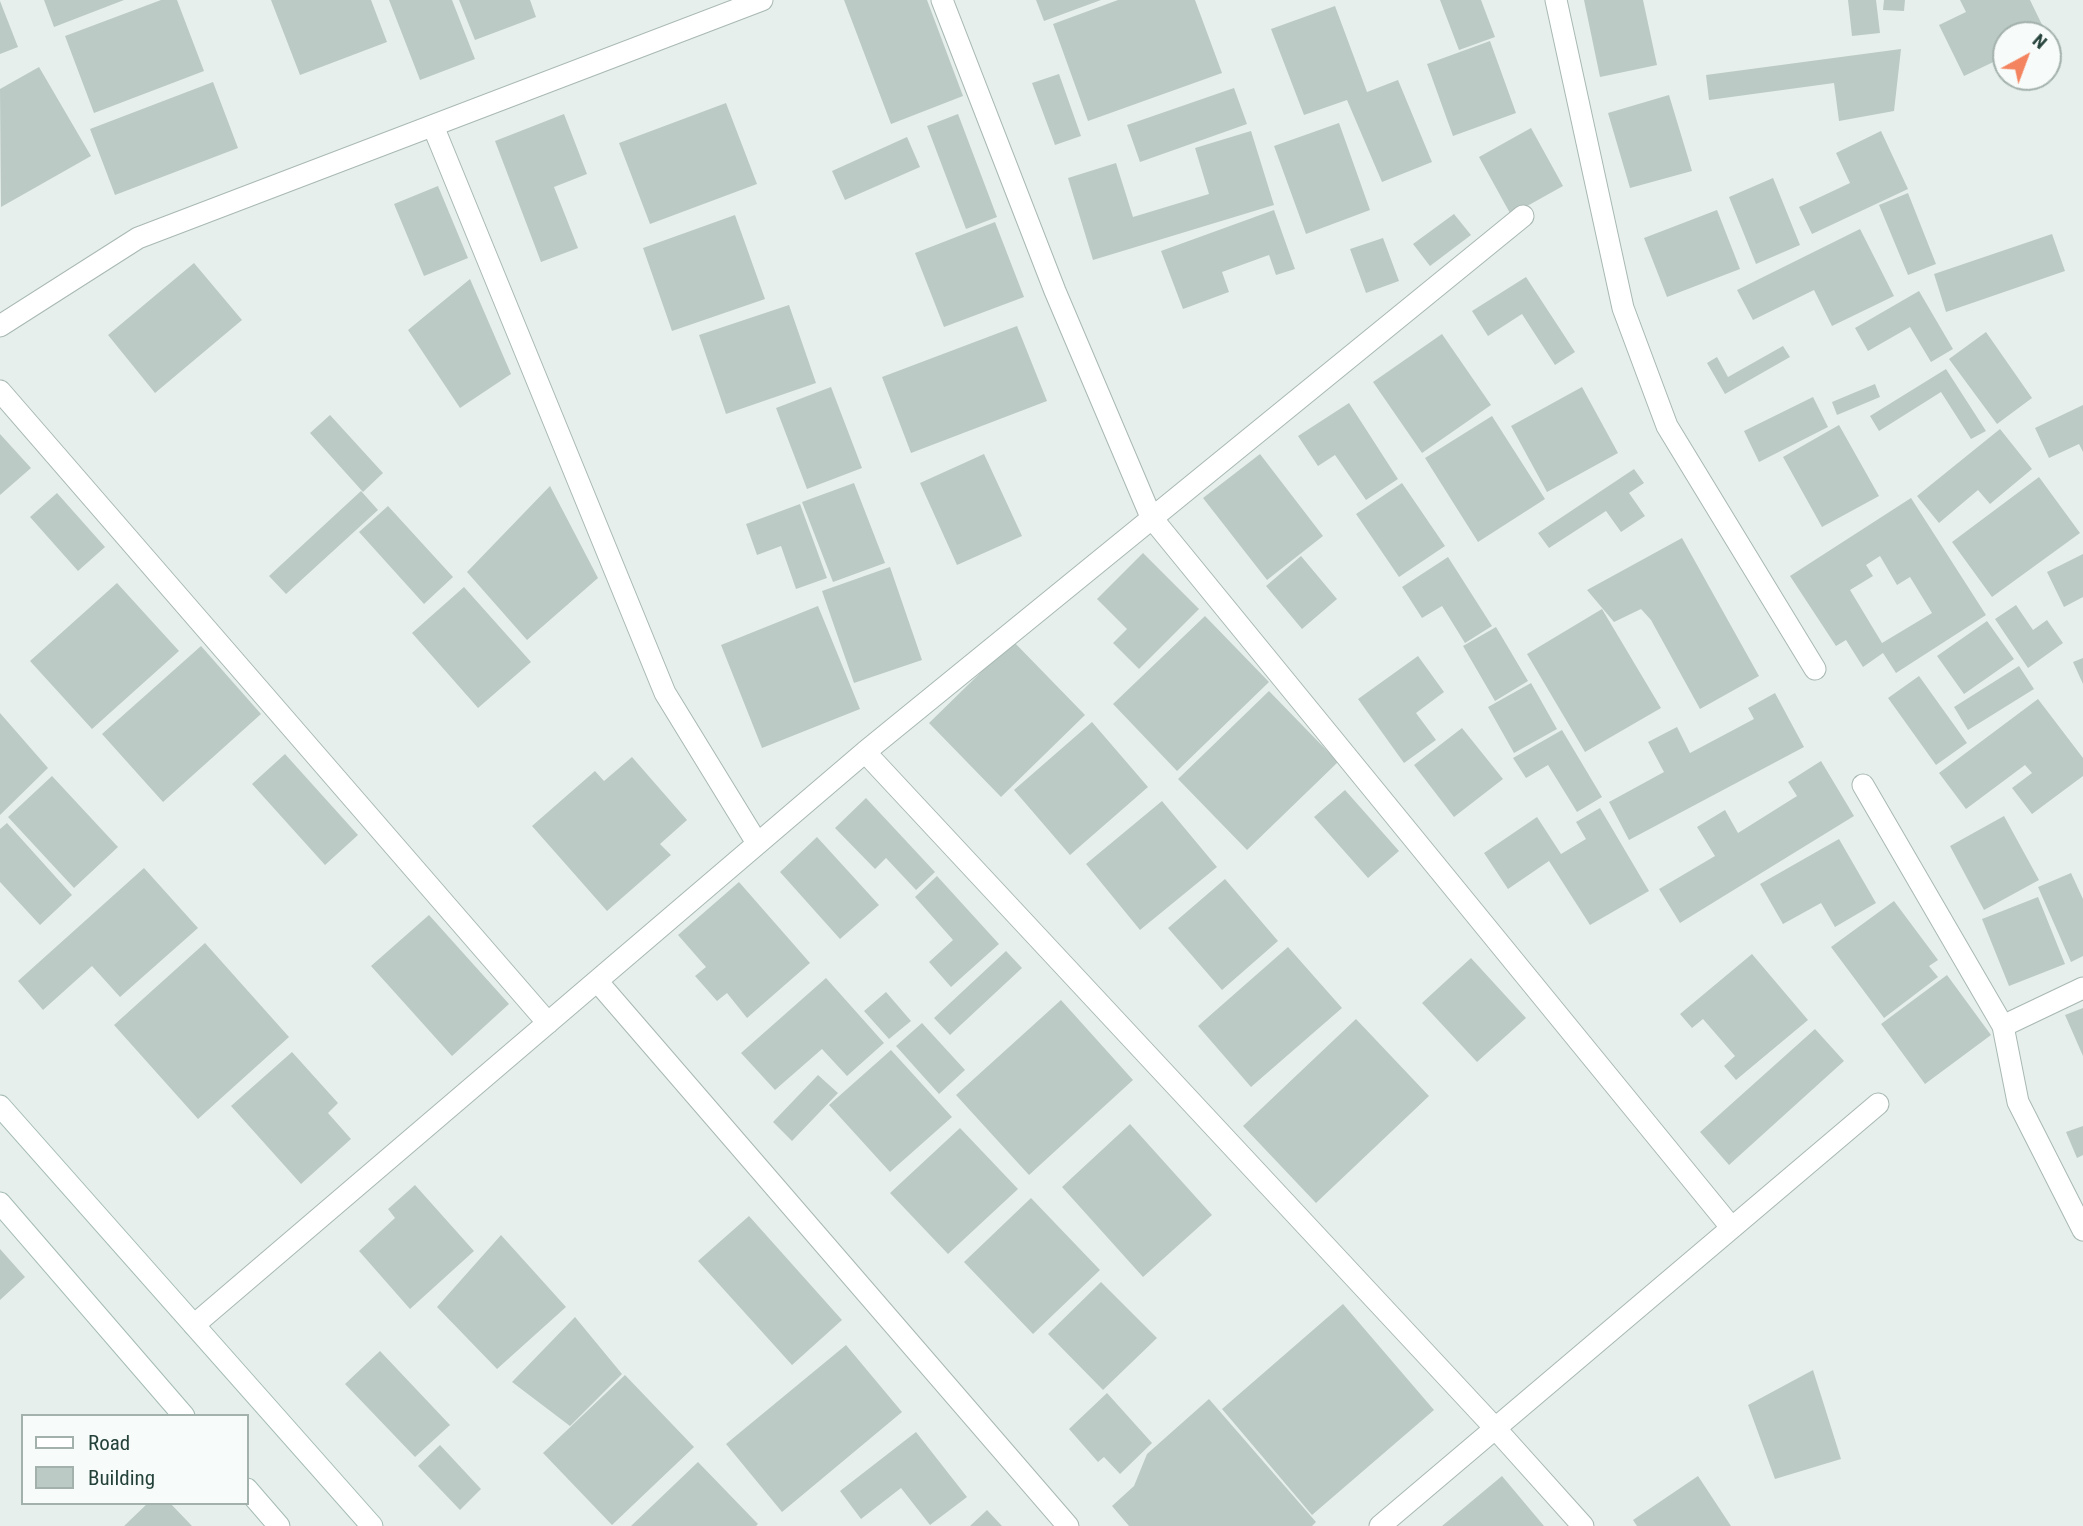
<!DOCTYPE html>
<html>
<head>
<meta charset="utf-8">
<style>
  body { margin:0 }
  #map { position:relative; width:2083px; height:1526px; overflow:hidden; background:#e6efeb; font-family:"Roboto Condensed",sans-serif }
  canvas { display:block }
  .legend { position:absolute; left:21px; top:1414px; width:228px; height:91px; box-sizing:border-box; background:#f7fbf9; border:2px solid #a3b1ad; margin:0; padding:9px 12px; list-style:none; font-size:21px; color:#24423a }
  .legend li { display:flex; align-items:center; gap:14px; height:35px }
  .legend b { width:35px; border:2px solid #a3b1ad }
  .north { position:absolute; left:1992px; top:21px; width:70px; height:70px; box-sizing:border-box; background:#f7fbf9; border:2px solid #a3b1ad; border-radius:50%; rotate:41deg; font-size:19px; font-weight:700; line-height:28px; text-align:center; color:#24423a }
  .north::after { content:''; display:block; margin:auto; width:24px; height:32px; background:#f4845f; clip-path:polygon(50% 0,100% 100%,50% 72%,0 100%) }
</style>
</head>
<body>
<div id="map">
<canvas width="2083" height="1526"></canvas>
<ul class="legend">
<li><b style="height:9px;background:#fff"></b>Road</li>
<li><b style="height:19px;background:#bbcac4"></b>Building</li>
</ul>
<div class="north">N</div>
</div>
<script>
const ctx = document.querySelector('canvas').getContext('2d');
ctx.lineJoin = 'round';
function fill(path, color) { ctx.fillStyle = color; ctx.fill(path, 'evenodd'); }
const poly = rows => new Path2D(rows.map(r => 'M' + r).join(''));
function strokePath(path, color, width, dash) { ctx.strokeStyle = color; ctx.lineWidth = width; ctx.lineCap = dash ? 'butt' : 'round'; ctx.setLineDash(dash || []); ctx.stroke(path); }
fill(poly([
  [44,0,124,0,54,27],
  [161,0,177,0,204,71,94,113,65,36],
  [271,0,371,0,387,42,300,75],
  [389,0,452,0,475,59,420,80],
  [459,0,530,0,536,17,475,40],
  [844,0,927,0,963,96,891,124],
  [1036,0,1101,0,1044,21],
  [1118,0,1195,0,1222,73,1088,121,1053,24],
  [1440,0,1481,0,1495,37,1459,50],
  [1584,0,1643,0,1657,65,1600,77],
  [1848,0,1876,0,1880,33,1852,36],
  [1884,0,1905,0,1904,11,1883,10],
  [1960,0,2030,0,2047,35,2006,35,2006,56,1964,76,1939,25,1966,12],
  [0,1,18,47,0,54],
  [1335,6,1367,92,1398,80,1432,162,1382,182,1347,100,1304,115,1271,29],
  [1490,41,1516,113,1453,136,1427,64],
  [1901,49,1894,111,1839,121,1834,83,1709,100,1706,75],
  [39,67,91,156,1,207,0,89],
  [1059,74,1081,136,1055,145,1032,83],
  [213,82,238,148,115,195,90,129],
  [1234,88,1247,124,1140,162,1127,125],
  [1669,95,1692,171,1630,188,1608,113],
  [726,103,757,184,650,224,619,143],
  [564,114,587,174,554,187,578,248,541,262,495,141],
  [958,114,997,217,966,229,927,126],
  [1339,123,1370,210,1306,234,1274,146],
  [1531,128,1563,186,1511,215,1479,157],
  [1251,131,1274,205,1093,260,1068,178,1116,163,1133,217,1209,194,1195,148],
  [1881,131,1908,189,1812,234,1799,207,1850,183,1836,153],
  [907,137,920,167,845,200,832,171],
  [1773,178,1800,245,1756,264,1729,197],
  [438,186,468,258,424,276,394,204],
  [1908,193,1936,264,1908,275,1879,205],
  [1274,210,1295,269,1276,275,1269,255,1222,272,1229,292,1183,309,1161,251],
  [1717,210,1740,269,1667,297,1644,238],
  [1454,214,1471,235,1430,266,1413,244],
  [735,215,765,299,672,331,643,248],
  [995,222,1024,297,944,327,915,253],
  [1860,229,1894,296,1832,326,1814,290,1753,320,1737,290],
  [2052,234,2065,271,1946,312,1934,274],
  [1383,238,1399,281,1366,293,1350,249],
  [194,263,242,320,155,393,108,335],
  [1526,277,1575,352,1555,365,1522,314,1488,336,1472,311],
  [470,279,511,374,460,408,408,330],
  [1919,291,1953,349,1931,362,1910,327,1868,351,1855,328],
  [789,305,816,383,726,414,699,335],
  [1017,326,1047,401,911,453,882,377],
  [1986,332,2032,398,1997,424,1949,359],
  [1442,334,1491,405,1422,453,1373,382],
  [1783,346,1790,357,1725,394,1707,363,1717,357,1728,377],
  [1946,369,1986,431,1971,439,1941,392,1879,431,1870,416],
  [1875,384,1880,397,1837,415,1832,402],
  [831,387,862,468,807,489,776,408],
  [1582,387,1618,453,1547,492,1511,426],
  [1813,397,1828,427,1759,462,1744,431],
  [1349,403,1398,479,1366,500,1335,455,1318,466,1298,436],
  [2083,405,2083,452,2079,444,2049,458,2035,428],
  [330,415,383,473,363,492,310,433],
  [1492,416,1545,499,1478,542,1425,458],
  [1839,425,1879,496,1822,527,1783,457],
  [2000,429,2032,469,1990,504,1978,490,1939,523,1917,496],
  [0,434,31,468,0,495],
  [984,454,1022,536,957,565,920,483],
  [1260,454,1323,536,1267,580,1203,498],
  [1634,469,1644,483,1629,493,1645,516,1621,532,1606,511,1549,548,1538,533],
  [2039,477,2080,533,1992,597,1952,542],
  [854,483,885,563,833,582,802,502],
  [1402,483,1445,546,1399,577,1356,514],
  [550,486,598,578,527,640,467,572],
  [361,491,378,510,286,594,269,576],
  [57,493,105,547,78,571,30,517],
  [1911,498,1986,615,1896,673,1883,653,1863,667,1846,640,1836,646,1790,576],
  [1880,556,1897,585,1910,577,1932,613,1882,643,1850,590,1873,576,1866,565],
  [800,504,827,578,796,589,781,546,757,555,746,524],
  [388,506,453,577,424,604,359,532],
  [1682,538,1759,676,1700,709,1651,620,1641,609,1614,622,1587,590],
  [1143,553,1199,609,1139,669,1113,643,1127,629,1097,599],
  [2083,554,2083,597,2064,607,2047,572],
  [1301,556,1337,599,1302,629,1266,586],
  [1448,557,1492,626,1465,643,1442,606,1422,618,1402,587],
  [890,567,922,660,854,683,822,591],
  [117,583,179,651,92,729,30,661],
  [464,587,531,662,478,708,412,633],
  [2016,605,2033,630,2047,620,2063,643,2028,668,1995,619],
  [818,606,860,709,762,748,721,645],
  [1602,609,1661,708,1585,752,1527,654],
  [1205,616,1269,682,1177,771,1113,704],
  [1987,621,2014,659,1964,694,1937,656],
  [1496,627,1528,681,1495,701,1463,646],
  [1013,641,1085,715,1001,797,929,723],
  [201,646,261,714,163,802,102,734],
  [1418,656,1444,692,1416,713,1436,740,1404,763,1358,699],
  [2083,658,2083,684,2073,662],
  [2019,666,2034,689,1968,730,1954,707],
  [1919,676,1967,743,1936,765,1888,698],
  [1531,683,1557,729,1514,753,1488,707],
  [1269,691,1338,762,1247,850,1178,779],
  [1775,693,1804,747,1629,840,1609,802,1664,772,1648,742,1677,727,1690,753,1754,719,1748,708],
  [2038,699,2083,758,2083,776,2032,814,2012,788,2032,773,2025,765,1966,809,1939,773],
  [0,713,48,768,0,815],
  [1092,722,1148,787,1070,855,1014,790],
  [1462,728,1503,779,1454,817,1414,765],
  [1562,730,1602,797,1577,812,1548,765,1526,778,1513,758],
  [285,754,358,835,325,865,252,784],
  [632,757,687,820,660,844,671,855,607,911,532,826,595,771,604,781],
  [1821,761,1854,816,1680,923,1659,889,1715,856,1697,827,1725,810,1738,833,1797,796,1788,782],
  [52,776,118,847,74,888,8,817],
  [1345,790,1399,851,1368,878,1314,817],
  [866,798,935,872,916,890,886,858,875,869,835,828],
  [1162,801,1217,867,1140,930,1086,864],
  [1600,808,1649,891,1590,925,1549,861,1508,889,1484,853,1537,817,1561,854,1586,839,1576,822],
  [2004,816,2039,880,1984,910,1950,846],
  [7,823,72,895,40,925,0,882,0,829],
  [817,837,879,905,840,939,780,872],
  [1839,839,1876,903,1835,927,1821,903,1783,924,1760,884],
  [144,868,198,928,120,997,92,966,43,1010,18,981],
  [2071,873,2083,899,2083,956,2071,962,2038,887],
  [937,876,999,944,951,987,929,962,953,940,915,897],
  [1225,879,1278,941,1222,990,1168,928],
  [739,882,810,963,747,1018,727,993,717,1001,695,976,706,967,678,935],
  [2038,897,2065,964,2009,986,1982,919],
  [1894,901,1938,960,1929,966,1938,977,1884,1018,1831,947],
  [429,915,509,1004,452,1056,371,966],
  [205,943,289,1037,198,1119,114,1025],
  [1288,947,1342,1008,1251,1087,1198,1026],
  [1006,951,1022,968,950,1035,934,1018],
  [1752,954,1808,1020,1736,1080,1724,1066,1735,1056,1703,1019,1692,1028,1680,1014],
  [1471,958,1526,1018,1477,1062,1422,1003],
  [1947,975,1991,1035,1925,1084,1881,1024],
  [826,978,884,1043,847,1076,822,1049,775,1090,741,1053],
  [886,992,911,1021,889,1039,864,1011],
  [1061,1000,1133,1080,1029,1175,956,1095],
  [2083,1008,2083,1056,2065,1015],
  [1356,1019,1429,1096,1316,1203,1243,1126],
  [922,1023,965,1070,939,1094,896,1046],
  [1815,1029,1844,1061,1729,1165,1700,1132],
  [891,1050,952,1117,890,1172,829,1105],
  [292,1052,338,1103,328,1113,351,1139,301,1184,231,1106],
  [818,1075,838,1093,792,1141,773,1122],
  [1130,1124,1212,1215,1143,1277,1062,1187],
  [2083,1126,2083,1155,2077,1158,2066,1132],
  [960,1128,1018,1189,948,1254,890,1193],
  [415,1185,474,1251,410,1309,359,1251,395,1218,388,1209],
  [1031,1198,1100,1270,1033,1334,964,1262],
  [749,1216,842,1320,792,1365,698,1261],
  [501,1235,566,1307,497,1369,437,1307],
  [0,1249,25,1277,0,1300],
  [1101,1282,1157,1338,1103,1390,1048,1334],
  [1343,1304,1434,1410,1312,1515,1222,1409],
  [575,1317,622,1374,570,1426,512,1382],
  [846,1345,902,1412,782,1512,726,1444],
  [380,1351,450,1425,415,1457,345,1384],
  [1813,1370,1841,1459,1775,1479,1748,1405],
  [625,1375,694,1447,612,1525,543,1453],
  [1107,1393,1152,1443,1120,1474,1104,1457,1098,1462,1069,1429],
  [1209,1399,1316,1522,1312,1526,1129,1526,1112,1506,1134,1486,1147,1454],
  [916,1432,967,1497,930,1525,901,1488,861,1519,840,1491],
  [440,1445,481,1489,460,1510,418,1466],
  [698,1462,758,1524,756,1526,631,1526],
  [1502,1476,1544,1526,1442,1526],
  [1698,1476,1731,1526,1637,1526,1633,1520],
  [148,1503,170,1503,192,1526,124,1526],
  [987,1510,1002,1526,970,1526]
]), '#bbcac4');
const street = poly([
  [942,0,1055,291,1151,517,1731,1227],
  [1556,0,1623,308,1667,426,1815,669],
  [433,126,665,693,757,843],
  [0,326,138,238,762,0],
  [0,391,548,1023],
  [865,752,1495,1428,1583,1526],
  [1863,785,2003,1026,2018,1102,2083,1230],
  [597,981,1068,1526],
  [2003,1026,2083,988],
  [194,1325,865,752,1523,216],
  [1380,1526,1878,1104]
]);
const secondary = poly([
  [0,1106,372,1526],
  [0,1203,184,1416],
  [247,1489,279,1526]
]);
strokePath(street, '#a8b8b2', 23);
strokePath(secondary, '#a4bbb3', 23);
strokePath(street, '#fff', 21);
strokePath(secondary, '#fff', 21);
</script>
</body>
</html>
